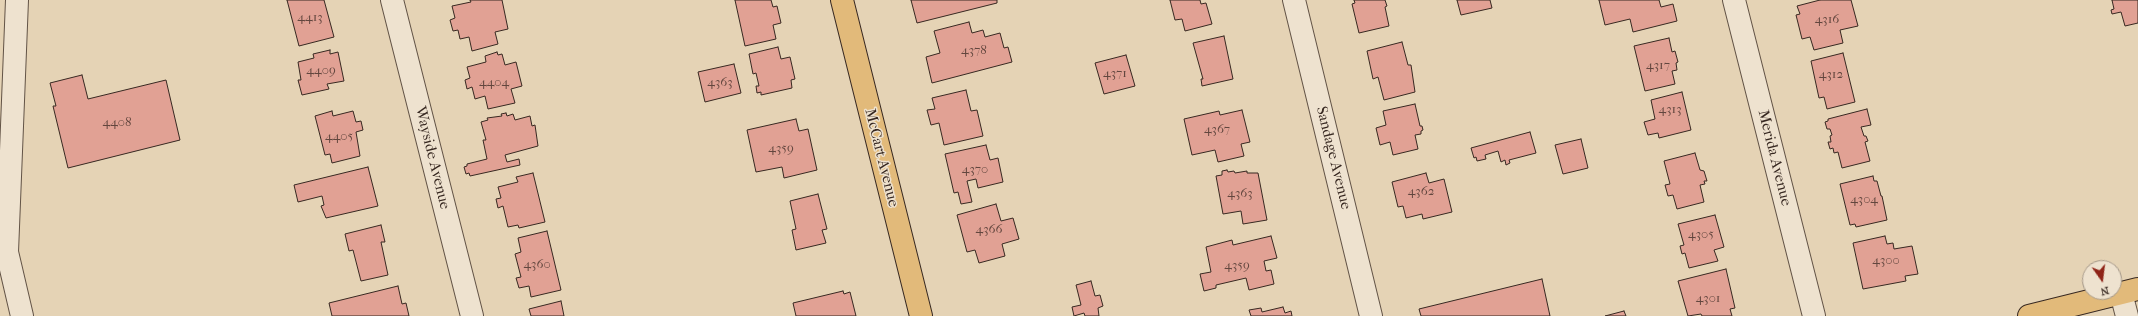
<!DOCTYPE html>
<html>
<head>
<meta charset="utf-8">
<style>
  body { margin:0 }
  #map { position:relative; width:2138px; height:316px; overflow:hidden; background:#e5d3b5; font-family:"IM FELL French Canon",serif }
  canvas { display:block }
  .north { position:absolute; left:2082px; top:260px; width:40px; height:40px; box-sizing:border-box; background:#eee2cf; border:1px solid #a59889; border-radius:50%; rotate:166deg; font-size:11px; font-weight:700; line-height:16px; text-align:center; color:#372821 }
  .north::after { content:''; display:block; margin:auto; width:14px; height:18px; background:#8f2418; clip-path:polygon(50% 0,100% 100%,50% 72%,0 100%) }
</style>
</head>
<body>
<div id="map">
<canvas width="2138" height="316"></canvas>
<div class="north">N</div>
</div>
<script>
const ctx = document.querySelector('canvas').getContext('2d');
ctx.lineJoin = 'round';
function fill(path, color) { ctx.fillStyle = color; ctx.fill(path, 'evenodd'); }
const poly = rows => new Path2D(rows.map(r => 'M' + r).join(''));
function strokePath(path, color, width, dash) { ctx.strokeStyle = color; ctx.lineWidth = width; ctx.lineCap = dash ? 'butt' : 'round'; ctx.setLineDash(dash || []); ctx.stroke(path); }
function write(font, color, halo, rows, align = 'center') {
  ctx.font = font + ' "IM FELL French Canon",serif'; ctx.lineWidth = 3; ctx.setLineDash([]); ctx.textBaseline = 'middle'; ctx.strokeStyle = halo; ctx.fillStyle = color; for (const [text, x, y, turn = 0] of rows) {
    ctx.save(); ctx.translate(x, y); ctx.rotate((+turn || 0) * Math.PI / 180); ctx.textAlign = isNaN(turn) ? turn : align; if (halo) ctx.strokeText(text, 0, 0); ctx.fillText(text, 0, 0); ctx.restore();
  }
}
const building = poly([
  [287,0,324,0,334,37,299,46,287,0],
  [470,0,502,0,508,29,495,32,498,44,472,51,469,37,460,39,458,30,453,31,450,20,455,18,452,6,471,2,470,0],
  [735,0,771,0,773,7,777,6,781,23,773,25,776,39,745,46,735,0],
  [911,0,997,0,997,3,917,23,911,0],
  [1170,0,1200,0,1201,4,1206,3,1212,24,1185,31,1182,19,1175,20,1170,0],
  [1354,0,1385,0,1387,6,1385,7,1389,26,1359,33,1352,4,1355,3,1354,0],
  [1457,0,1490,0,1492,8,1461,15,1457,0],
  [1599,0,1659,0,1661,7,1673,4,1677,21,1633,32,1630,19,1605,25,1599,0],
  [1820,0,1851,0,1858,26,1840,30,1843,43,1814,50,1810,37,1802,39,1796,15,1800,14,1797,6,1820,0],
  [2112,0,2138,0,2138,23,2125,26,2121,12,2112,14,2111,10,2114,9,2112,0],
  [969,22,972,33,983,30,985,37,1000,33,1004,48,1008,47,1012,62,932,83,926,57,940,53,934,31,969,22],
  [1224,36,1233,79,1202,86,1201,79,1203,79,1193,43,1224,36],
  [1669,38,1672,52,1675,51,1678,62,1676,63,1677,70,1672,71,1675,84,1645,91,1634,46,1669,38],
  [1402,42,1408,65,1411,65,1415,92,1384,100,1378,77,1373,79,1367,51,1402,42],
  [778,47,781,59,790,57,795,79,791,80,792,88,761,95,761,92,757,93,756,86,759,86,756,73,753,74,749,54,778,47],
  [330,50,330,54,338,52,344,81,327,84,329,89,302,95,298,80,301,80,298,62,314,58,313,54,330,50],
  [497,52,498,55,502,54,505,65,516,62,522,86,511,89,515,103,488,109,485,96,475,99,472,87,467,89,465,80,470,78,467,67,486,62,485,56,497,52],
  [1843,53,1855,102,1827,109,1824,97,1819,98,1811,61,1843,53],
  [1126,55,1135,86,1104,94,1095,63,1126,55],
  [734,64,741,93,705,102,698,72,734,64],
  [82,75,88,99,166,80,180,140,68,168,53,106,56,106,50,83,82,75],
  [966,90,971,111,977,110,983,136,944,145,939,123,931,125,927,110,935,109,932,98,966,90],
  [1682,92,1691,130,1659,138,1658,133,1648,135,1644,122,1655,119,1651,100,1682,92],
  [1415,104,1420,126,1422,126,1423,130,1421,131,1421,134,1415,135,1418,149,1393,155,1390,142,1380,145,1376,128,1386,125,1383,111,1415,104],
  [1867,109,1871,125,1861,127,1864,136,1866,136,1868,141,1865,142,1870,161,1842,168,1838,152,1834,153,1833,148,1830,149,1828,142,1831,142,1830,136,1832,135,1830,129,1827,129,1825,122,1828,121,1828,119,1867,109],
  [1242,110,1250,142,1241,144,1244,156,1218,162,1215,150,1192,155,1184,119,1219,111,1220,115,1242,110],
  [332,111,333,116,353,111,356,122,361,121,363,130,356,132,360,156,332,163,330,154,325,155,315,116,332,111],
  [506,113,507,116,513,114,515,120,530,116,532,126,535,125,538,146,505,155,507,162,519,159,520,165,470,176,469,173,466,174,464,167,467,166,467,164,487,159,483,140,486,140,481,122,488,120,487,118,502,116,501,114,506,113],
  [796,119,799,131,808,129,817,170,784,178,782,167,756,172,747,130,796,119],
  [1530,132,1536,153,1509,160,1510,163,1506,165,1505,160,1501,162,1498,151,1485,155,1486,159,1477,161,1476,157,1474,158,1471,148,1530,132],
  [1581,139,1588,168,1563,174,1555,145,1581,139],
  [986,145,990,160,998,158,1003,182,978,188,976,179,967,181,972,202,961,204,958,192,954,193,945,154,986,145],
  [1695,153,1700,170,1704,171,1707,181,1704,181,1705,184,1700,185,1704,202,1677,209,1673,195,1668,196,1665,185,1670,184,1664,161,1695,153],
  [368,167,378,206,326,218,321,206,324,205,322,196,298,202,294,185,368,167],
  [1227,170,1228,172,1234,171,1235,173,1247,171,1247,173,1258,173,1267,220,1243,224,1241,211,1223,214,1216,176,1222,175,1222,171,1227,170],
  [533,173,545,222,519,228,518,225,508,227,503,206,498,208,496,199,501,198,498,187,518,182,516,177,533,173],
  [1426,173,1429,183,1444,179,1452,212,1423,219,1422,214,1406,218,1403,206,1398,207,1392,182,1426,173],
  [1873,176,1874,181,1877,181,1881,196,1882,196,1887,220,1856,227,1855,224,1850,225,1840,184,1873,176],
  [818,194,827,229,822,230,826,243,796,250,792,230,796,229,790,201,818,194],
  [996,204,1001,221,1013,218,1019,239,1002,244,1005,256,979,263,975,250,967,252,957,215,996,204],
  [1715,215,1724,247,1714,250,1718,261,1689,268,1685,253,1682,254,1680,246,1684,245,1678,224,1715,215],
  [381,225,385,242,381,242,388,275,361,281,353,250,349,251,345,234,381,225],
  [547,231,561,290,531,297,529,286,519,288,516,278,521,277,515,254,521,252,518,238,547,231],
  [1271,236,1277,258,1264,261,1266,271,1271,270,1274,284,1249,290,1246,278,1216,285,1216,288,1204,291,1200,274,1211,272,1206,247,1232,240,1233,245,1271,236],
  [1885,236,1887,244,1893,243,1894,249,1912,246,1918,274,1905,276,1906,281,1863,289,1853,243,1885,236],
  [1726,269,1735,308,1730,309,1732,316,1702,316,1701,314,1688,316,1678,281,1726,269],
  [1542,279,1550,316,1421,316,1419,309,1542,279],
  [1091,281,1095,296,1100,295,1103,306,1098,308,1099,316,1085,316,1084,313,1074,316,1072,307,1081,305,1076,285,1091,281],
  [398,286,402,304,406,303,409,316,332,316,329,303,398,286],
  [843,291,844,294,850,292,856,316,796,316,793,303,843,291],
  [561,301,564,316,531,316,529,309,561,301],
  [1283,307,1285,313,1291,311,1292,316,1251,316,1249,310,1261,308,1262,312,1283,307],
  [1624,311,1626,316,1605,316,1624,311]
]);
fill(building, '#e1a194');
strokePath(building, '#372821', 1);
const minor = poly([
  [17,0,7,252,22,316],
  [392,0,472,316],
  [1294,0,1371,316],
  [1734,0,1814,316],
  [2121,293,2127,316]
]);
const major = poly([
  [842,0,921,316],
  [2029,316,2138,289]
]);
strokePath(minor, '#625346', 24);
strokePath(major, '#372821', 24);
strokePath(minor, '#eee2cf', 22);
strokePath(major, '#e2ba7a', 22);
write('13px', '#62463e', null, [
  ["4413",310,18],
  ["4316",1827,20],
  ["4378",974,51],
  ["4317",1658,66],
  ["4409",321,71],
  ["4371",1115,74],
  ["4312",1831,75],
  ["4404",494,83],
  ["4363",720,83],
  ["4313",1670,110],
  ["4408",117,123],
  ["4367",1217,130],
  ["4405",339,137],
  ["4359",781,149],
  ["4370",975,170],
  ["4362",1421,192],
  ["4363",1240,194],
  ["4304",1864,200],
  ["4366",989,230],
  ["4305",1701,235],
  ["4300",1886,261],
  ["4360",537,265],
  ["4359",1237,266],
  ["4301",1708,299]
]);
write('15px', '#372821', '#eee2cf', [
  ["Wayside Avenue",432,158,76],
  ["McCart Avenue",881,158,76],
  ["Sandage Avenue",1333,158,76],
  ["Merida Avenue",1774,158,76]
]);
</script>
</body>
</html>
